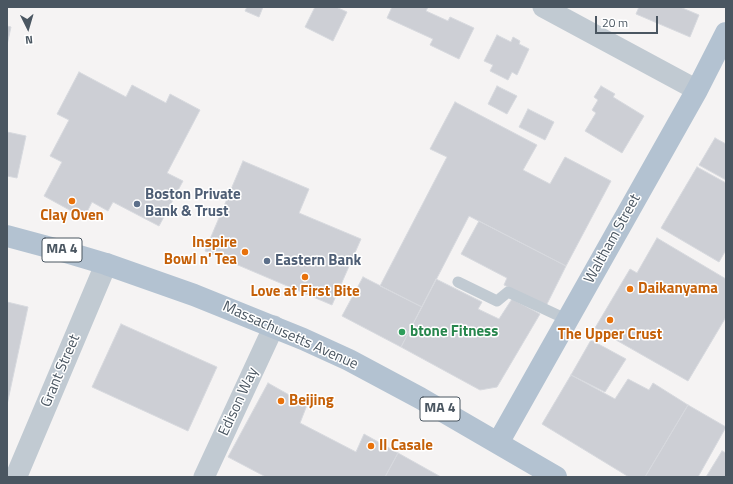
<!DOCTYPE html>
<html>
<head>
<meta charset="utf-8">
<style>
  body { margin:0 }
  #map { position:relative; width:733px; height:484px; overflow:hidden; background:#f5f3f3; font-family:"Titillium Web",sans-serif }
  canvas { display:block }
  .frame { position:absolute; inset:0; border:8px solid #4a5661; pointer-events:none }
  .north { position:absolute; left:8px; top:8px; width:40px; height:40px; -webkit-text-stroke:3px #fff; paint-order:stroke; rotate:175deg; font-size:11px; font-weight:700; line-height:16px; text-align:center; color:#4a5661 }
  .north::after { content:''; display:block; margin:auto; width:14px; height:18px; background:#4a5661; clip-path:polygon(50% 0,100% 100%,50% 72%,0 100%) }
  .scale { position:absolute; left:595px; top:16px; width:63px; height:18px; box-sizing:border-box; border:2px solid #4a5661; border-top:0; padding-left:5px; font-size:12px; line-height:14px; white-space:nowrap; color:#4a5661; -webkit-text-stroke:3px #fff; paint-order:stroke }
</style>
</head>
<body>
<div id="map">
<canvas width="733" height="484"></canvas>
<div class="frame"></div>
<div class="north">N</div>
<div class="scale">20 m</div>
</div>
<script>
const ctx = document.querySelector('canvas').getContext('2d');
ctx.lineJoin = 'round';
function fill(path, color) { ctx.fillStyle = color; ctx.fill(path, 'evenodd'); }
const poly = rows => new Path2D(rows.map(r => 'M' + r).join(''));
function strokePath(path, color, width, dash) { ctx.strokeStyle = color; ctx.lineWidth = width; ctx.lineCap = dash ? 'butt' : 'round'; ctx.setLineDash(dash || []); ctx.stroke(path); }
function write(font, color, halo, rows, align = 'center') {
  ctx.font = font + ' "Titillium Web",sans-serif'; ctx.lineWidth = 3; ctx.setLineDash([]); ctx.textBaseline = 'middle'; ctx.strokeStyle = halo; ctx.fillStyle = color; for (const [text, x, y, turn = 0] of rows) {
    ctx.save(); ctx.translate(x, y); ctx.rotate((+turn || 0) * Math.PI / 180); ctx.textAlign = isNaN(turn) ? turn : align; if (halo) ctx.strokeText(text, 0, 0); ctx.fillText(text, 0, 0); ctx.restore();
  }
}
const building = poly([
  [247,7,263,7,259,17,245,11,247,7],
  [315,7,336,7,347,12,333,41,305,27,315,7],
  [392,7,428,7,426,11,448,21,450,17,474,28,459,59,430,45,433,39,387,18,392,7],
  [639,7,680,7,699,15,690,37,636,14,639,7],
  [7,26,11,27,7,45,7,26],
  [497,35,511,42,513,37,520,41,519,44,529,49,517,75,512,72,508,80,490,71,493,65,484,61,497,35],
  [79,72,126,97,132,85,166,103,170,94,200,110,167,173,183,181,159,226,113,202,108,211,92,202,84,218,44,196,62,162,50,156,69,120,57,114,79,72],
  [497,86,517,96,507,114,488,104,497,86],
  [601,86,615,94,613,97,644,116,622,153,585,131,596,113,592,110,598,100,594,97,601,86],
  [455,102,537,145,523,170,550,184,565,157,611,181,566,266,469,216,422,307,380,286,447,157,430,149,455,102],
  [528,109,554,122,545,140,519,127,528,109],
  [7,132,26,136,17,178,7,176,7,132],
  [715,138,726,144,726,180,699,165,715,138],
  [243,161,309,189,299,213,361,239,332,305,205,251,243,161],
  [697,167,726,183,726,250,719,262,661,228,697,167],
  [479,221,566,266,546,306,504,285,507,278,461,254,479,221],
  [657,238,726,279,726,317,688,381,595,328,630,269,637,273,657,238],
  [363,277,422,307,401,347,342,316,363,277],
  [436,279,482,302,478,309,499,319,512,299,540,314,497,387,480,390,401,347,436,279],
  [7,302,28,307,7,405,7,302],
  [121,324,217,367,188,431,92,387,121,324],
  [591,340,626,359,605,392,571,375,591,340],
  [571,375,615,399,628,379,649,390,653,383,688,405,645,477,629,477,542,424,571,375],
  [268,383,307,405,300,423,356,452,364,434,398,453,385,477,266,477,228,457,268,383],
  [688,405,726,427,698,477,645,477,688,405],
  [722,451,726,453,726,477,706,477,722,451],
  [398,453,441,477,385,477,398,453]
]);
fill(building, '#cdcfd5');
strokePath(building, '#d7d9de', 1);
strokePath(poly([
  [458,282,497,301,508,292,568,320]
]), '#c1cad2', 11);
strokePath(poly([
  [543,7,697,90],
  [204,477,274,326]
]), '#c1cad2', 21);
strokePath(poly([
  [16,477,106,264]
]), '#c1cad2', 22);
strokePath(poly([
  [7,236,59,250,106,264,194,295,303,339,349,360,420,398,556,477],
  [498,443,697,90,726,33]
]), '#b3c2d1', 22);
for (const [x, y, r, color] of [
  [72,201,4,"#e8710a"],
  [137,204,4,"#5c6f8a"],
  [245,252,4,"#e8710a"],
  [267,261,4,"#5c6f8a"],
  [305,277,4,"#e8710a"],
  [630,289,4,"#e8710a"],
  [610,320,4,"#e8710a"],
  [402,332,4,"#2e9e5b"],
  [281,401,4,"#e8710a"],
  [371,446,4,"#e8710a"]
]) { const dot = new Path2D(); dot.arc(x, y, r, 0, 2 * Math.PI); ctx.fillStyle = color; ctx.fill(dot); strokePath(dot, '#fff', 1.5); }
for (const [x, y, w] of [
  [62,250,40],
  [440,409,40]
]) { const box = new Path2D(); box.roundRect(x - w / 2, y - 12, w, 24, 3); ctx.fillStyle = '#fff'; ctx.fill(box); strokePath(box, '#4a5661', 1); }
write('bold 14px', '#4a5661', null, [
  ["MA 4",62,250],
  ["MA 4",440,409]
]);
write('bold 15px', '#4e5e75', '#fff', [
  ["Boston Private",145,195],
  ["Bank & Trust",145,212],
  ["Eastern Bank",275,261]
], 'left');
write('bold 15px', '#c56008', '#fff', [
  ["Clay Oven",72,216],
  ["Inspire",237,243,"right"],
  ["Bowl n' Tea",237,260,"right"],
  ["Daikanyama",638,289,"left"],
  ["Love at First Bite",305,292],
  ["The Upper Crust",610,335],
  ["Beijing",289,401,"left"],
  ["Il Casale",379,446,"left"]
]);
write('15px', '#4a5661', '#fff', [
  ["Waltham Street",613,239,-61],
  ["Massachusetts Avenue",290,336,24],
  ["Grant Street",61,371,-67],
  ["Edison Way",239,402,-65]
]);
write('bold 15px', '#27864d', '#fff', [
  ["btone Fitness",410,332]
], 'left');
</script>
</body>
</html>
